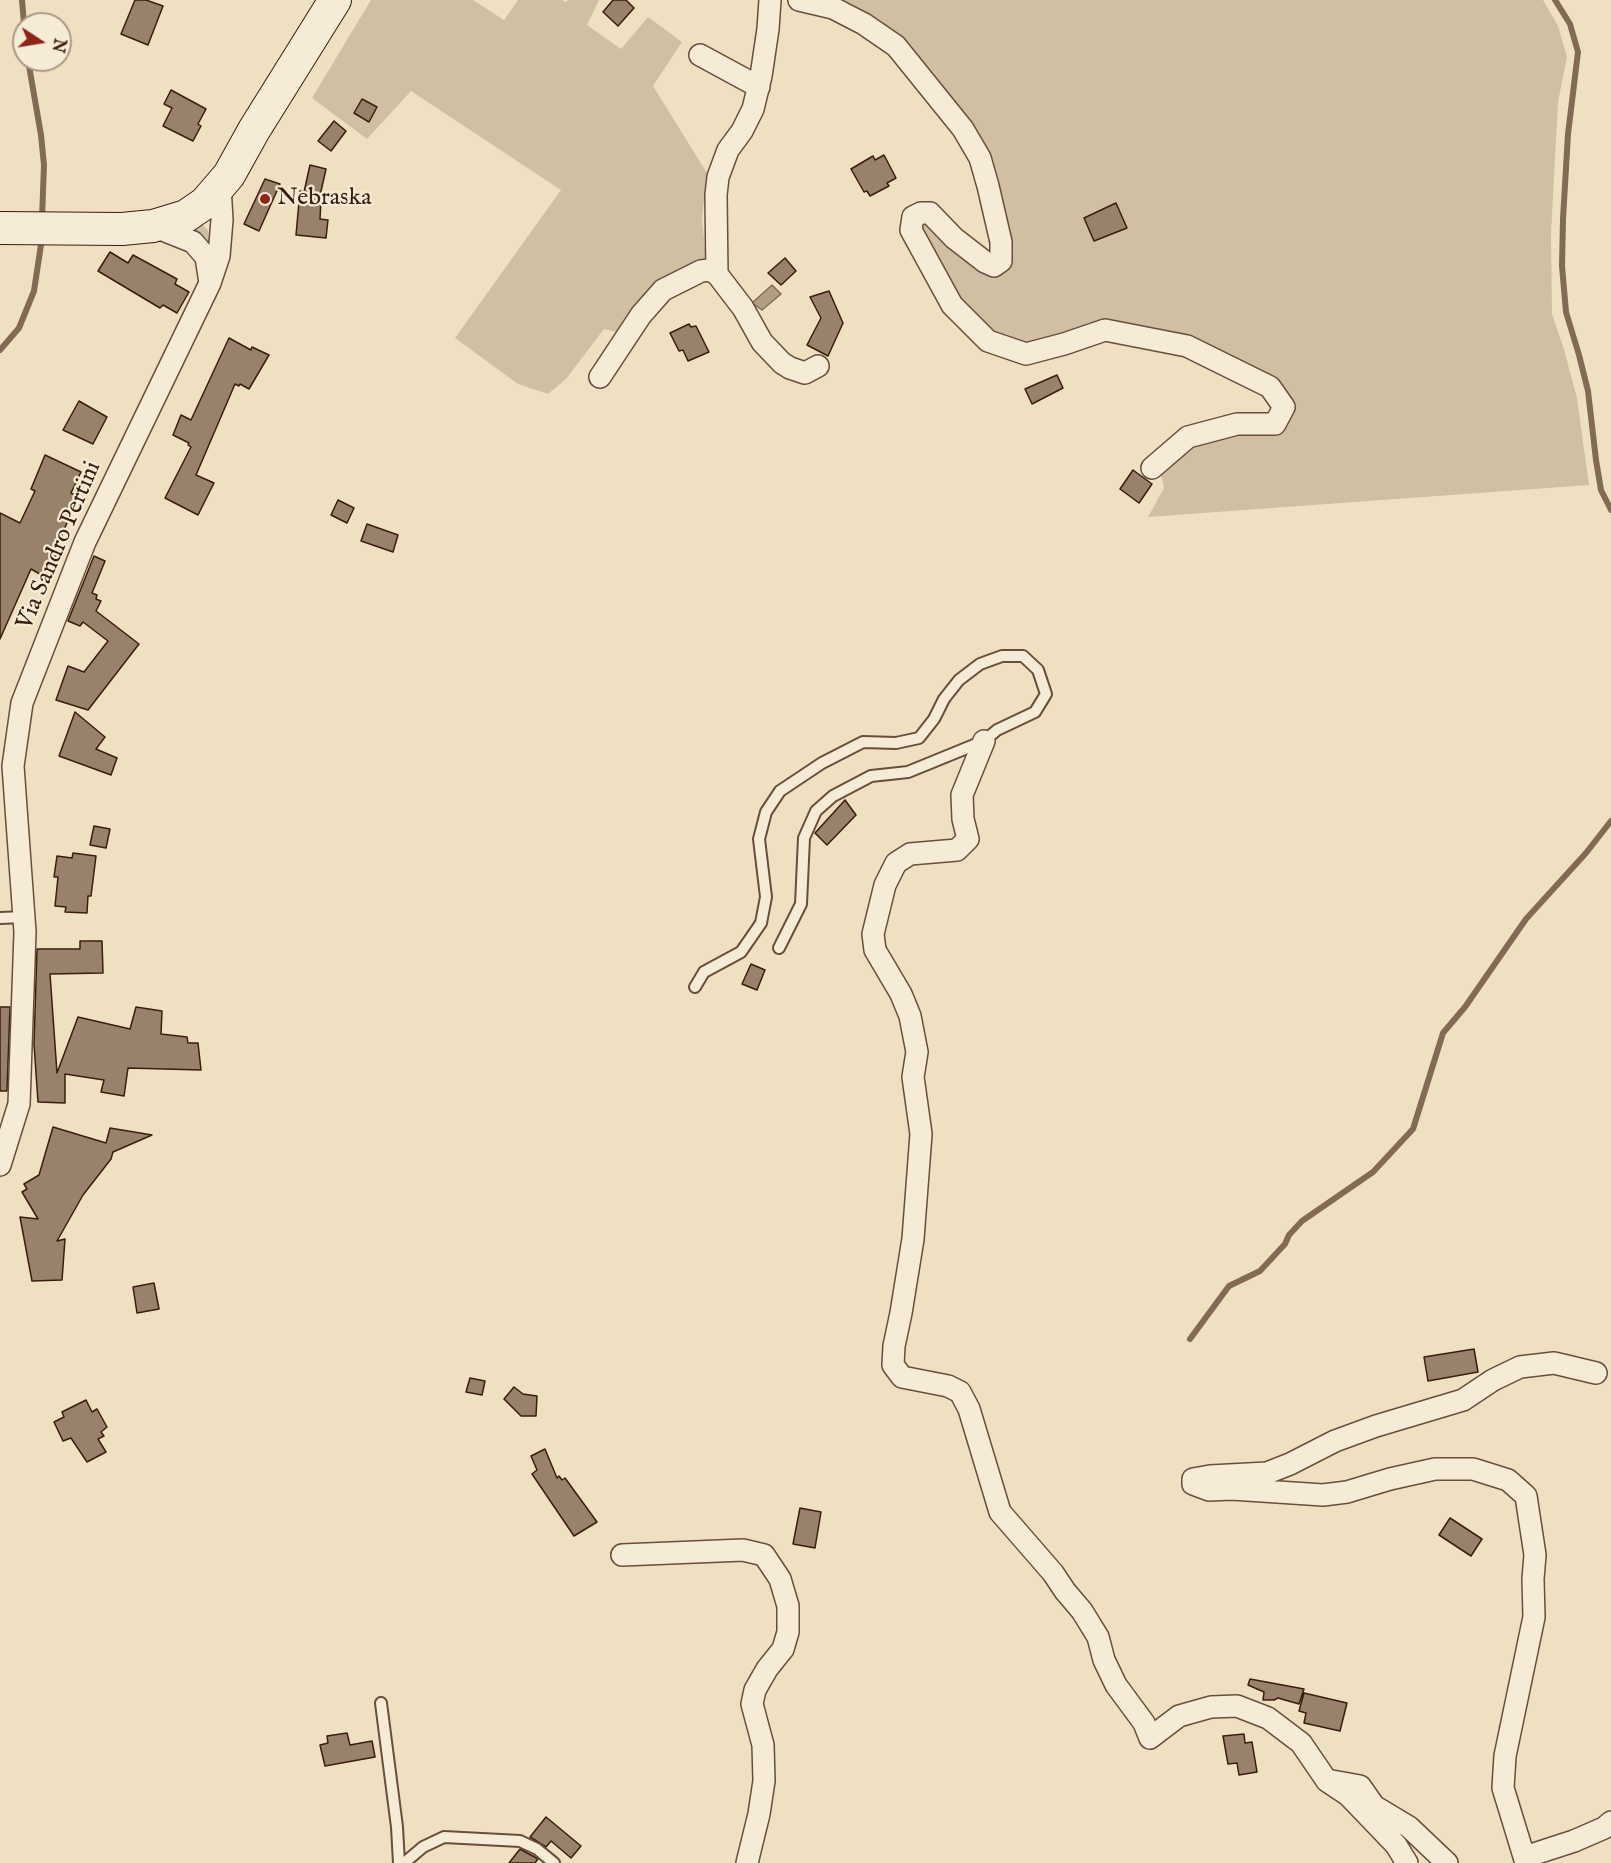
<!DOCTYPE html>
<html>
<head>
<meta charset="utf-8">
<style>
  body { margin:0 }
  #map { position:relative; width:1611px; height:1863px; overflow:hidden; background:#f0e0c2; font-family:"IM FELL English",serif }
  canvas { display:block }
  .north { position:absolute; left:12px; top:12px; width:60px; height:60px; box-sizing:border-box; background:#f5ebd7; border:2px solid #aa9987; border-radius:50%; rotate:102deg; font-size:16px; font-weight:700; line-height:24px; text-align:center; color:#3a1d0e }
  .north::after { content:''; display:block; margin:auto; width:21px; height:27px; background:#8f2418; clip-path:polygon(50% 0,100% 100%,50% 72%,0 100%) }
</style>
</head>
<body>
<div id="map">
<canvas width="1611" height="1863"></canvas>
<div class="north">N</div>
</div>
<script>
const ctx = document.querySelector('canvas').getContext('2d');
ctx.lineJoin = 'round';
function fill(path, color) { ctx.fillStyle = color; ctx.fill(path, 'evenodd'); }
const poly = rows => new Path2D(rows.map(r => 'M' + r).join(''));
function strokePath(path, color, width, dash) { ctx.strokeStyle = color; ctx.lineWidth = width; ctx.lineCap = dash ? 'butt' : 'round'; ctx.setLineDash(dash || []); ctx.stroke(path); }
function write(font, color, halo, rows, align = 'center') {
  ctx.font = font + ' "IM FELL English",serif'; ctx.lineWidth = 4.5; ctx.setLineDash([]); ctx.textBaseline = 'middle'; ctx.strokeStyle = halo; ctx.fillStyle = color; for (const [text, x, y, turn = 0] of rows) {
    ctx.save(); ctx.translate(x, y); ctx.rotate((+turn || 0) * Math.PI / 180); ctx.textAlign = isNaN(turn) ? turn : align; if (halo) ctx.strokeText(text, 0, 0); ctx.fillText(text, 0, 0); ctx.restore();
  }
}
fill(poly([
  [371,0,473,0,504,20,518,0,562,0,566,2,568,0,599,0,587,25,621,49,648,17,682,42,653,86,707,173,702,218,706,258,658,281,620,333,604,329,566,379,548,394,518,384,455,338,561,190,411,91,367,139,312,98],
  [826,0,1543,0,1558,26,1567,57,1558,102,1551,235,1552,314,1563,346,1577,398,1589,485,1148,517,1164,488,1161,475,1192,444,1242,431,1281,427,1271,380,1100,324,1027,346,991,334,956,299,920,231,921,223,929,221,1008,264,958,111],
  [200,223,208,230,210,246,184,229]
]), '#d1bfa3');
const water = poly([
  [772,285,781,294,762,310,752,303,772,285]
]);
fill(water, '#b29e85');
strokePath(water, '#826a55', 1.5);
strokePath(poly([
  [22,0,24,24],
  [1555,0,1570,24,1578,52,1568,134,1563,219,1562,266,1566,312,1579,355,1588,391,1596,460,1601,490,1611,510],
  [28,60,41,135,44,165,42,219],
  [0,350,19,328,34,291,42,238],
  [1190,1339,1229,1286,1260,1271,1285,1244,1289,1235,1302,1221,1373,1172,1413,1129,1443,1033,1465,1007,1526,919,1586,853,1611,821]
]), '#826a55', 6);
const building = poly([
  [135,0,146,0,163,6,148,45,121,34,135,0],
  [613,0,626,0,634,8,618,26,603,12,613,0],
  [171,90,206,109,198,124,201,126,193,141,163,126,172,108,164,104,171,90],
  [362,99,377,107,369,122,354,113,362,99],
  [334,121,346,131,331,151,318,141,334,121],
  [884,155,896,178,887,183,889,186,870,196,867,191,864,192,851,169,873,156,875,160,884,155],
  [310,165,326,169,319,200,321,200,320,219,328,220,326,238,296,235,300,191,304,192,310,165],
  [265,179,280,184,259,231,244,224,265,179],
  [1116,203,1127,228,1094,241,1084,218,1116,203],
  [110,252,128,263,133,255,177,279,175,284,189,292,177,313,163,305,160,308,98,271,110,252],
  [785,258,796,271,781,285,768,273,785,258],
  [829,291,843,323,828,356,807,345,821,318,810,297,829,291],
  [689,324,691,327,696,326,709,352,688,361,683,350,679,351,670,333,689,324],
  [229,338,251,350,252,347,269,355,249,389,240,384,239,386,235,384,196,475,214,483,198,515,165,498,191,447,188,445,189,443,173,435,181,415,191,420,229,338],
  [1057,375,1063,388,1032,404,1025,389,1057,375],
  [79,401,107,417,93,444,63,430,79,401],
  [45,455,81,472,71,493,78,497,58,544,61,546,45,577,31,569,0,639,0,513,20,523,35,491,31,489,45,455],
  [1133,470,1152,484,1139,503,1120,489,1133,470],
  [338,500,354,508,347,523,331,515,338,500],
  [367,524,398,535,393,552,361,541,367,524],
  [94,556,105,561,92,593,97,595,96,599,101,601,96,611,139,644,88,710,56,700,68,666,84,672,108,641,83,622,80,626,68,621,94,556],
  [75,712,105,737,96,749,117,758,111,775,59,756,75,712],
  [845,800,856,815,827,845,815,833,845,800],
  [94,826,110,829,106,848,90,845,94,826],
  [73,853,96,856,91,896,88,896,87,913,65,912,66,907,55,906,58,877,54,877,57,856,72,858,73,853],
  [80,941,102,941,103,973,50,974,57,1073,78,1017,130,1029,136,1007,162,1011,161,1034,187,1037,188,1043,198,1043,201,1070,128,1068,124,1096,101,1092,104,1080,65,1074,65,1103,38,1102,34,1044,37,949,80,949,80,941],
  [751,964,765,970,757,990,742,984,751,964],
  [0,1007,10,1007,7,1091,0,1091,0,1007],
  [53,1127,106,1143,110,1128,152,1135,113,1152,111,1159,83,1195,57,1241,65,1239,62,1280,32,1281,20,1217,38,1219,22,1192,27,1189,24,1184,39,1175,53,1127],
  [154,1283,159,1309,137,1313,133,1287,154,1283],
  [1474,1349,1478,1372,1428,1381,1424,1357,1474,1349],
  [470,1378,485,1381,482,1395,466,1392,470,1378],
  [514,1387,523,1394,537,1396,536,1416,521,1416,504,1399,514,1387],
  [86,1400,92,1412,97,1409,107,1427,101,1432,104,1436,98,1439,106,1452,87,1462,71,1438,63,1441,54,1422,64,1417,62,1412,86,1400],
  [545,1449,557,1478,559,1476,562,1480,565,1478,597,1522,574,1536,532,1474,537,1470,531,1456,545,1449],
  [800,1508,821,1512,815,1548,793,1544,800,1508],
  [1450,1518,1482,1539,1471,1556,1439,1535,1450,1518],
  [1250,1679,1304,1689,1299,1704,1278,1698,1274,1700,1263,1700,1264,1692,1248,1685,1250,1679],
  [1304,1693,1347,1703,1340,1731,1304,1723,1306,1713,1299,1711,1304,1693],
  [347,1733,350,1745,372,1741,375,1757,325,1766,320,1745,328,1743,327,1736,347,1733],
  [1244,1734,1245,1743,1252,1742,1257,1772,1239,1775,1237,1763,1228,1764,1223,1736,1244,1734],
  [546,1817,581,1846,571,1858,551,1841,546,1847,530,1837,546,1817],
  [520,1849,538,1859,535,1863,509,1863,520,1849]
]);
fill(building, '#99826c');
strokePath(building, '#3a1d0e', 1.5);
const lane = poly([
  [0,918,24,917],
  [695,987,704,972,741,952,761,923,766,897,759,839,766,812,780,791,822,763,863,742,896,743,919,738,934,719,944,699,959,680,980,664,1002,656,1023,656,1038,670,1046,694,1035,712,997,730,984,741,908,772,871,776,833,796,816,811,804,838,801,904,779,948],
  [381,1703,397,1827,399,1863],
  [404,1863,423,1847,444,1837,520,1841,537,1849,554,1863]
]);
const street = poly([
  [770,0,768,29,761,76,753,109,742,131,728,150,718,177,716,195,717,274,743,308,762,342,782,363,790,368,805,373,818,366],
  [799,0,833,8,864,24,896,46,963,129,980,158,988,186,1001,242,1001,261,994,266,985,262,954,238,930,213,921,213,913,217,911,230,952,305,988,341,1026,354,1064,344,1105,330,1187,346,1270,387,1284,407,1275,424,1237,424,1188,437,1152,468],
  [700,55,759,87],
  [153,226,193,242,206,257,210,283],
  [600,377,641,315,663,290,701,271,709,270,717,274],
  [984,741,962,795,963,819,968,839,957,850,910,854,896,863,885,885,873,934,875,950,901,994,910,1016,917,1052,913,1077,921,1134,913,1239,901,1313,894,1346,893,1365,902,1377,948,1386,960,1392,969,1409,1000,1512,1053,1573,1065,1591,1082,1611,1098,1637,1104,1660,1116,1685,1144,1723,1150,1738,1179,1716,1211,1707,1237,1706,1268,1718,1301,1743,1327,1781,1348,1795,1396,1845,1407,1863],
  [0,1165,19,1104,25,932,13,766,22,703,85,542,210,283,219,256,222,220,220,186],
  [622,1555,743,1550,764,1555,780,1579,788,1606,788,1632,783,1649,767,1669,755,1690,752,1704,763,1745,764,1781,759,1814,747,1863],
  [1332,1781,1360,1786,1374,1806,1409,1827,1447,1863],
  [1525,1857,1574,1841,1604,1828,1611,1822],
  [1526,1863,1503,1788,1505,1756,1534,1617,1533,1579,1535,1555,1526,1496,1508,1480,1473,1469,1435,1469,1390,1479,1347,1492,1323,1495,1232,1489,1209,1490,1193,1484,1193,1479,1210,1476,1267,1473,1290,1464,1335,1441,1376,1426,1463,1400,1493,1380,1520,1367,1554,1363,1596,1373]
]);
const secondary = poly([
  [0,228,122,229,153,226,186,216,205,203,229,175,254,130,335,0]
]);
strokePath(lane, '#684e3b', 14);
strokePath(street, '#684e3b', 24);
strokePath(secondary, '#3a1d0e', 34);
strokePath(lane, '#f5ebd7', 10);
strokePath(street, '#f5ebd7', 21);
strokePath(secondary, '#f5ebd7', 32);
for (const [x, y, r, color] of [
  [265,199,6,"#8f2418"]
]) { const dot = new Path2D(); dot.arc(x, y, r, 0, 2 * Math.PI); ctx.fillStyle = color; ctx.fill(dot); strokePath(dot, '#f5ebd7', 2); }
write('24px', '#3a1d0e', '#f5ebd7', [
  ["Nebraska",277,199]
], 'left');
write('24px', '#3a1d0e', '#f5ebd7', [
  ["Via Sandro Pertini",60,546,-67]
]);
</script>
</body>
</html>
